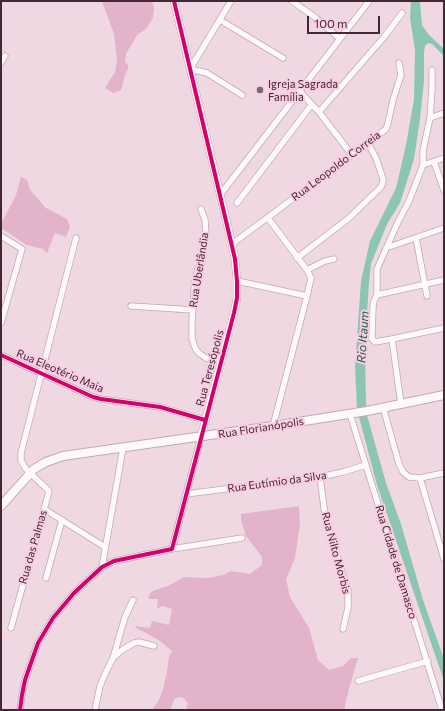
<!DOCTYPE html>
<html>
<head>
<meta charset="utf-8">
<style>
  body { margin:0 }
  #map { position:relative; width:445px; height:711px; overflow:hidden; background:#f0d8e3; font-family:Commissioner,sans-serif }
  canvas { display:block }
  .frame { position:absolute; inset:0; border:2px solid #432735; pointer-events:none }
  .scale { position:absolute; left:307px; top:16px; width:73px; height:18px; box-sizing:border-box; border:2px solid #432735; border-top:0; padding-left:5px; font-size:12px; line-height:14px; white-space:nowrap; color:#432735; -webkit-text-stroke:3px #facde2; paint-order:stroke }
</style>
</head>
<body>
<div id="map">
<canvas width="445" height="711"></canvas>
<div class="frame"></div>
<div class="scale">100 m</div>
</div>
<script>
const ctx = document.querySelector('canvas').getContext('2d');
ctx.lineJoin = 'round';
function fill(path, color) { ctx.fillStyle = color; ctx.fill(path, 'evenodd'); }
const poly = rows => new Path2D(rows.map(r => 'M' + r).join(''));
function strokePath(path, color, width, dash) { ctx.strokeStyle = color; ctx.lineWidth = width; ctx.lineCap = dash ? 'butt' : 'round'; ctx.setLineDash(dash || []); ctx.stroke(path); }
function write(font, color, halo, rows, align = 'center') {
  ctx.font = font + ' Commissioner,sans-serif'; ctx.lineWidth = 4; ctx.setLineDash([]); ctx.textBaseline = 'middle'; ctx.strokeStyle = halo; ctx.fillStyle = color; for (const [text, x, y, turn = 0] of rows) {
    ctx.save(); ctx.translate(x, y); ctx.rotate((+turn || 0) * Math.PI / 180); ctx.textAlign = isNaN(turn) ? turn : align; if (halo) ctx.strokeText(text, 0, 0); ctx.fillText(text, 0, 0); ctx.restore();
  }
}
fill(poly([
  [102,1,152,1,154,8,153,18,146,29,137,35,126,54,125,62,128,65,128,69,125,75,121,90,113,93,105,88,115,72,117,60,114,34],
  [21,177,27,180,30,190,46,208,67,219,70,227,66,237,55,233,47,253,43,249,27,245,1,228,1,224,16,195],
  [299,506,300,524,295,558,286,579,290,597,309,628,318,660,329,670,343,666,351,658,358,658,349,689,344,710,186,710,188,703,182,697,175,698,170,710,152,710,159,700,163,689,167,672,169,657,172,651,160,641,144,632,138,629,134,626,150,628,152,621,169,625,172,609,162,606,157,609,158,599,148,599,150,593,155,590,168,586,184,577,208,578,223,575,231,571,250,574,262,565,262,557,246,536,241,520,241,514]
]), '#e2b3ca');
fill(poly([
  [411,1,420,1,422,25,429,35,444,49,444,56,432,44,428,43,425,46,424,52,424,81,420,119,414,159,400,203,387,224,371,264,369,283,365,346,366,406,367,415,386,483,401,524,423,600,444,659,444,681,377,485,360,421,357,408,355,367,361,281,370,241,396,188,406,145,414,99,415,50,410,18]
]), '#8cc6b3');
const minor = poly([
  [231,1,190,69,207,73,242,95],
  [292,1,316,18,340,39],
  [220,20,283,58],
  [1,63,5,56],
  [299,91,319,112,352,155],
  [319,112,384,37,402,13],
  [430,118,444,113],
  [434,162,444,190],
  [423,165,444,158],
  [220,195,369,1],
  [237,203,312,104],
  [201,209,205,220,206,236,202,257,195,279,192,320,192,339,196,350,200,354,206,358,221,362],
  [268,218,307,270,311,278,307,296,273,426],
  [1,236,22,249,1,323],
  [416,238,427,296],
  [232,244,368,143,386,129,388,123,393,100,400,78,401,75,399,63],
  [386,248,444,228],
  [297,258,349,218,381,187,383,182,383,179,376,158,368,143],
  [307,270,325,261,334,259],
  [237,281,307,296],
  [377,295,444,280],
  [131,306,193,310],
  [392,339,375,342,372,339,372,336,373,306,374,301,377,295,377,269,398,222,409,201,423,165,423,151,430,118,432,89,432,70],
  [1,355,93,397,101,399,160,407,205,420],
  [401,404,392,339,444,328],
  [383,407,399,464,403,472,409,477,420,478,444,473],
  [350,414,442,710],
  [320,477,326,522,348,590,348,608,343,629],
  [420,478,444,559],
  [186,494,320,477,343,472,366,465],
  [44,509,105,547],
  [172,549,242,538],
  [102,567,123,448],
  [46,578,62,520],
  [11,628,49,491,26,469,21,461,21,453,76,238],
  [113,658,122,650,134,643,139,642,154,646],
  [358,681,428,661],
  [20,710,22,695,25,680,38,643,53,618,74,593,102,567,114,561,172,549,201,437],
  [95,710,100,686,105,674,113,658,125,617,133,600]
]);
const tertiary = poly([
  [174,1,232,244,235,259,237,281,237,298,234,313,201,437]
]);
const secondary = poly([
  [1,506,34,469,46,462,63,456,273,426,367,411,444,395]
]);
strokePath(minor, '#c0a8b4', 7);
strokePath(tertiary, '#c0a8b4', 8);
strokePath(secondary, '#c0a8b4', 10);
strokePath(minor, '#fdf9fb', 5.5);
strokePath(tertiary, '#fdf9fb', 7);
strokePath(secondary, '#fdf9fb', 8);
strokePath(poly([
  [1,355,93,397,101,399,160,407,205,420],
  [20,710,22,695,25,680,38,643,53,618,74,593,102,567,114,561,172,549,234,313,237,298,237,281,235,259,174,1]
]), '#d6006c', 4);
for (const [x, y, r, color] of [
  [260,90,4,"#806572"]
]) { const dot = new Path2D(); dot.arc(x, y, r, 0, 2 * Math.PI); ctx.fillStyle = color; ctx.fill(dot); strokePath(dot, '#facde2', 1.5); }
write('11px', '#432735', '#facde2', [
  ["Igreja Sagrada",268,84],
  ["Família",268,97]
], 'left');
write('11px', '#432735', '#facde2', [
  ["Rua Leopoldo Correia",336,166,-37],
  ["Rua Uberlândia",199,270,-81],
  ["Rua Teresópolis",210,368,-75],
  ["Rua Eleotério Maia",60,371,23],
  ["Rua Florianópolis",261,428,-9],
  ["Rua Eutímio da Silva",277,482,-8],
  ["Rua das Palmas",33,547,-74],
  ["Rua Nilto Morbis",336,553,75],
  ["Rua Cidade de Damasco",396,562,73]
]);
write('italic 12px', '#165f4a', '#facde2', [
  ["Rio Itaum",363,337,-86]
]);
</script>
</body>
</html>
